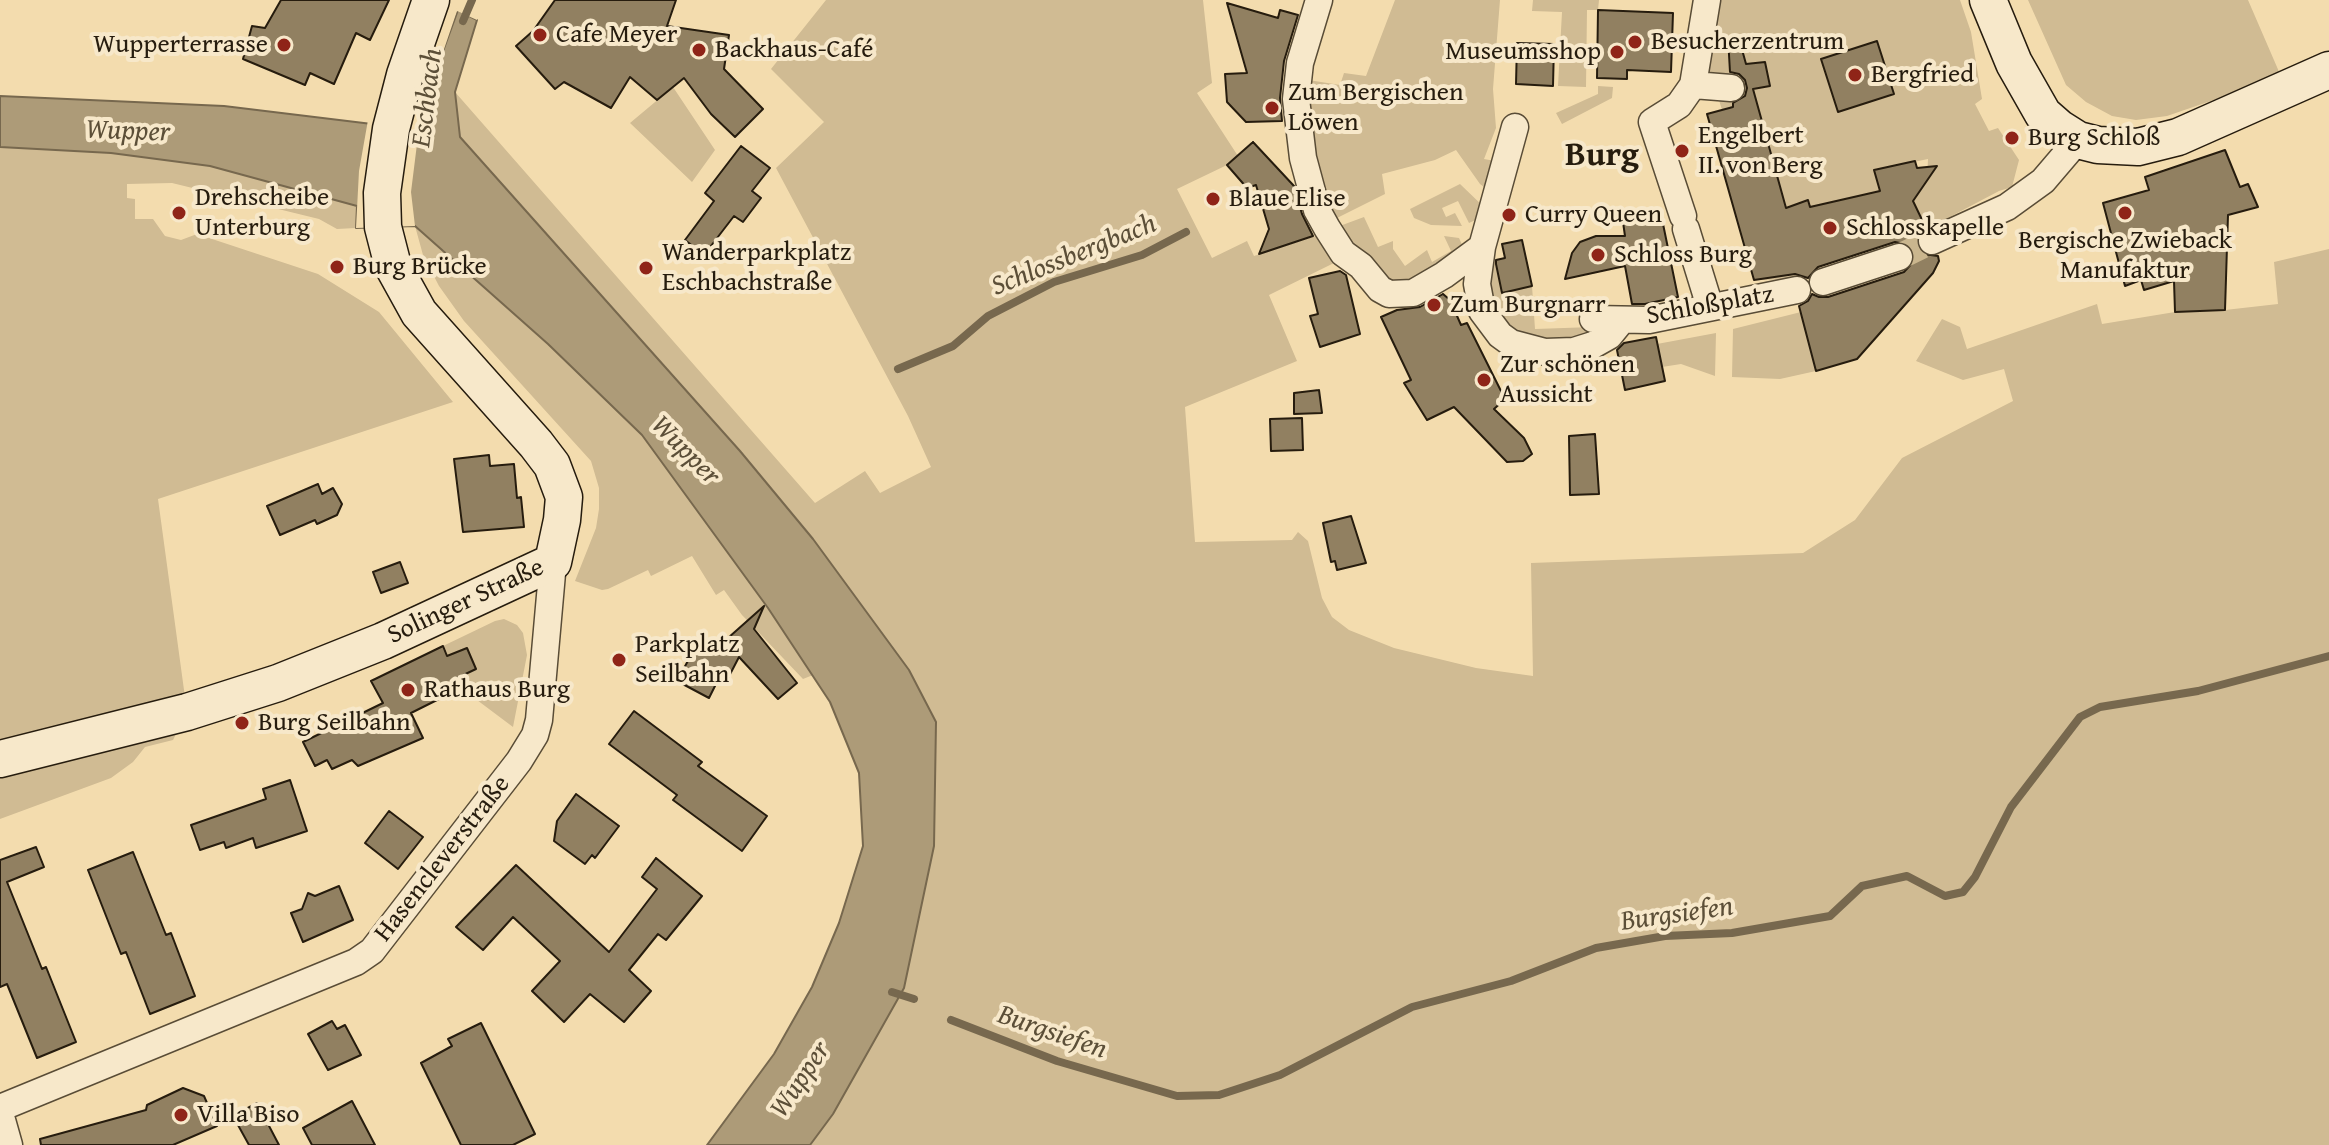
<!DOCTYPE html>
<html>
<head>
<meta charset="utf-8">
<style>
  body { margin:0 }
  canvas { display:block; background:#f3dcae }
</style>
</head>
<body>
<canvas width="2329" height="1145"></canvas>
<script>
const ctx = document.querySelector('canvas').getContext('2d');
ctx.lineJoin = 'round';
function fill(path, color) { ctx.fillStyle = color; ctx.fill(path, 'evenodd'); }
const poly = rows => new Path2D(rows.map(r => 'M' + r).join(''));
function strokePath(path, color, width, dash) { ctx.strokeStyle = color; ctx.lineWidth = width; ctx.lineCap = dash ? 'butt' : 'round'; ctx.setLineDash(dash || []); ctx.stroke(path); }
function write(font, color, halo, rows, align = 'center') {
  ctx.font = font + ' "Gentium Book Plus",serif'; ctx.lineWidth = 8; ctx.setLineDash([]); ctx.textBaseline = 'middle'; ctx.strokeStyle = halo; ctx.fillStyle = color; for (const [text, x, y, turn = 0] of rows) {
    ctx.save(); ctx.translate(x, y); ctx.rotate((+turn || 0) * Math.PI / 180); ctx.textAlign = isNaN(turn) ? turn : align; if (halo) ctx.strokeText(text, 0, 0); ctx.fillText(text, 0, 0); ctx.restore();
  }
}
fill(poly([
  [826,0,1203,0,1212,83,1197,93,1238,156,1227,165,1177,189,1212,258,1247,241,1254,256,1316,236,1334,263,1269,295,1297,361,1185,407,1195,542,1292,540,1298,532,1308,541,1322,598,1332,617,1349,630,1394,648,1476,668,1533,676,1531,563,1803,553,1855,520,1902,458,2013,401,2004,369,1963,380,1916,361,1942,319,1960,327,1967,349,2097,304,2102,324,2175,312,2225,310,2278,304,2274,262,2329,249,2329,1145,810,1145,833,1114,904,988,934,846,936,722,740,451,460,137,455,92,815,503,865,471,880,493,931,467,908,416,776,168,824,122,771,69],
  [1395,0,1500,0,1493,89,1496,128,1484,159,1495,161,1488,190,1480,184,1456,150,1435,160,1382,174,1385,194,1331,221,1323,204,1302,79,1340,85,1344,73,1366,76],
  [1533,0,1599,0,1598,10,1587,10,1586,87,1558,86,1562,12,1532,11],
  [1715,0,1960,0,1971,32,1982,99,1975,104,1989,131,1998,128,2019,160,2012,187,1999,191,1944,220,1945,225,1927,230,1913,201,1927,181,1928,159,1875,170,1883,202,1802,257,1808,279,1754,280,1707,114,1722,110,1708,64],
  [2028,0,2248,0,2280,74,2231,94,2167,116,2136,120,2112,116,2086,102,2066,85],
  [1598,86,1613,87,1612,98,1562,124,1556,113,1598,94],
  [673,87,715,150,692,182,630,123],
  [0,147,111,153,210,166,357,206,356,228,337,229,319,219,172,183,127,184,127,198,135,199,135,219,153,219,165,236,181,240,197,234,318,274,379,312,453,402,158,499,187,712,173,740,145,747,133,762,111,778,0,819],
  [1460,184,1485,208,1482,217,1469,223,1458,201,1442,208,1446,217,1455,213,1462,226,1431,225,1414,218,1410,209],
  [1364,217,1378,247,1393,241,1393,249,1405,266,1427,250,1432,262,1451,251,1444,236,1459,238,1465,251,1413,283,1393,283,1370,265,1337,227],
  [415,226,548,344,642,435,768,608,813,675,803,679,742,615,724,590,716,595,692,556,651,576,648,570,608,589,602,590,575,581,596,528,599,509,599,488,591,461,464,321,439,286,423,255],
  [1495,260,1502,293,1532,286,1535,329,1593,327,1592,334,1550,340,1510,330,1497,315,1486,272,1490,261],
  [1801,312,1816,371,1780,379,1732,377,1733,329],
  [1716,333,1715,376,1681,364,1662,367,1657,344],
  [504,619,517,625,523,633,527,655,513,727,461,688,443,646,495,621]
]), '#d0bb93');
const water = poly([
  [458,10,477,20,455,92,460,137,740,451,813,539,909,670,936,722,934,846,904,988,833,1114,810,1145,707,1145,774,1054,812,987,839,923,863,846,859,773,830,702,768,608,642,435,548,344,415,226,356,228,357,206,210,166,111,153,0,147,0,96,224,106,372,124,418,136,438,65,458,10]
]);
fill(water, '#ad9b78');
strokePath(water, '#77684e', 2);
fill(poly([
  [459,7,479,16,477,20,457,11,427,99,418,136,411,192,415,226,356,228,359,171,368,120,415,131,443,36,454,9]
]), '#f3dcae');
strokePath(poly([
  [463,21,472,0],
  [898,369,953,346,988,316,1054,282,1142,255,1186,232],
  [892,992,914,999],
  [951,1020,1057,1061,1177,1096,1219,1095,1280,1075,1412,1007,1511,981,1596,948,1665,936,1732,933,1830,916,1862,886,1907,876,1945,896,1963,892,1975,877,2011,807,2080,717,2100,707,2198,691,2329,656]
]), '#77684e', 8);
const building = poly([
  [281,0,389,0,370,40,356,33,334,84,310,73,305,85,243,59,252,26,265,28,281,0],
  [555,0,676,0,667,26,729,35,724,69,763,109,735,137,711,114,684,78,657,100,630,77,611,108,564,82,555,89,516,46,533,31,555,0],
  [1227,3,1278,18,1280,10,1298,15,1284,61,1280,98,1282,121,1246,122,1227,102,1225,74,1247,73,1227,3],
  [1598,10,1673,13,1671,72,1627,70,1627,79,1597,78,1598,10],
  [1738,35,1746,64,1765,62,1770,86,1753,89,1786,208,1808,200,1810,207,1880,191,1874,170,1915,161,1917,168,1937,166,1913,201,1925,226,1919,232,1917,247,1923,254,1938,256,1939,261,1933,273,1857,359,1816,371,1799,306,1808,301,1812,294,1819,297,1828,297,1904,272,1914,261,1914,251,1909,245,1895,242,1818,267,1808,278,1795,274,1754,280,1707,114,1733,107,1733,103,1745,96,1747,88,1745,80,1739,74,1730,72,1728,37,1738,35],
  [1877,41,1894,94,1838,112,1821,59,1877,41],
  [1517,43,1554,44,1553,86,1516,84,1517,43],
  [1253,142,1294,186,1302,214,1313,236,1259,254,1269,229,1256,185,1247,188,1227,165,1253,142],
  [741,146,770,168,752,191,761,198,743,222,734,216,704,255,685,240,714,201,705,193,741,146],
  [2225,150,2240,187,2248,184,2258,207,2228,215,2225,310,2175,312,2174,281,2144,290,2141,280,2125,286,2103,203,2149,190,2145,177,2225,150],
  [1662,219,1678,297,1645,304,1632,304,1625,266,1565,279,1572,253,1580,242,1596,236,1625,236,1623,222,1662,219],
  [1522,240,1532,286,1502,293,1496,264,1496,260,1505,258,1502,244,1522,240],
  [1340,271,1346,275,1360,334,1320,347,1310,316,1318,314,1309,278,1340,271],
  [1443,294,1450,300,1461,325,1467,323,1505,399,1494,409,1524,438,1532,454,1523,461,1507,462,1454,407,1427,420,1404,383,1411,380,1381,317,1397,310,1420,307,1443,294],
  [1656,337,1665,381,1625,390,1617,350,1624,343,1656,337],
  [1319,390,1322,413,1294,414,1294,393,1319,390],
  [1302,418,1303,450,1271,451,1270,419,1302,418],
  [1595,434,1599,494,1570,495,1569,436,1595,434],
  [489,455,490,466,514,464,517,498,521,497,524,527,463,532,454,459,489,455],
  [318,484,322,494,333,488,342,504,337,515,317,524,315,520,280,535,267,506,318,484],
  [1351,516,1366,563,1337,570,1335,561,1331,562,1323,523,1351,516],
  [400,562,408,583,381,593,373,572,400,562],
  [764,606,754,629,797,683,778,699,739,657,725,684,718,680,709,698,677,681,696,646,710,654,764,606],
  [443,646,447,656,467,648,476,669,457,678,461,688,411,713,423,738,358,766,352,760,332,769,327,760,315,766,303,742,383,703,371,681,443,646],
  [634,711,702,762,698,766,767,816,742,851,673,800,677,795,609,744,634,711],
  [290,780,307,831,256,848,253,838,226,848,224,842,200,850,191,825,266,799,263,789,290,780],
  [576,794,619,826,595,858,592,855,585,864,554,841,557,821,576,794],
  [389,811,423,837,398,869,365,843,389,811],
  [36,847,44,867,7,882,42,969,46,967,76,1042,37,1058,7,984,0,987,0,860,36,847],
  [133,852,166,935,171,933,195,996,150,1014,126,952,121,954,88,870,133,852],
  [656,858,702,896,666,940,658,934,629,970,651,991,624,1022,590,994,564,1022,532,991,560,961,513,917,483,950,456,927,516,865,609,952,657,889,642,877,656,858],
  [339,886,353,920,303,942,291,913,302,909,308,893,315,896,339,886],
  [332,1021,337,1029,345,1025,361,1055,328,1070,308,1034,332,1021],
  [481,1023,535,1134,513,1145,461,1145,421,1063,452,1046,448,1039,481,1023],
  [183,1088,204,1096,217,1126,173,1145,41,1145,40,1139,146,1110,147,1105,183,1088],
  [352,1101,375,1145,312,1145,303,1128,352,1101],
  [257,1103,279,1145,249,1145,233,1116,257,1103]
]);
fill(building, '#918061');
strokePath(building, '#261c0e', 2);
strokePath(poly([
  [1899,257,1932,241]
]), '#cab68e', 26, [26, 13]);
const street = poly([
  [1319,0,1300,63,1296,99,1303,158,1317,210,1327,228,1343,253,1361,266,1380,289,1389,294,1413,293,1444,275,1482,247],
  [1693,85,1731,88],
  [1515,127,1482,247,1477,284,1482,311,1500,335,1511,343,1545,352,1574,351,1593,345,1609,336,1622,320],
  [1683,216,1652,122,1679,105,1693,85,1707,0],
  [1686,229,1710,307],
  [1932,241,2007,207,2043,181,2078,140],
  [1823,282,1899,257],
  [1593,319,1649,320,1797,290],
  [0,1108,356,962,372,951,519,761,535,735,539,720,553,562],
  [0,1113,9,1145]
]);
const secondary = poly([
  [1988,0,2014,63,2043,114,2059,128,2078,140,2098,145,2138,147,2178,137,2329,70],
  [0,759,187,712,278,683,383,641,553,562,562,520,564,497,552,465,536,444,419,313,393,266,383,227,382,193,391,129,405,75,431,0]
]);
strokePath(street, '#594c36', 29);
strokePath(secondary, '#261c0e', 39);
strokePath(street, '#f7e8ca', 26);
strokePath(secondary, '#f7e8ca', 36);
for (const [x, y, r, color] of [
  [540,35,8,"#8f2418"],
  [1635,42,8,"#8f2418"],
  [284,45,8,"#8f2418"],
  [699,50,8,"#8f2418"],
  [1617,52,8,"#8f2418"],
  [1855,75,8,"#8f2418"],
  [1272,108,8,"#8f2418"],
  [2012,138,8,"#8f2418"],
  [1682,151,8,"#8f2418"],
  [1213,199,8,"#8f2418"],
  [179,213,8,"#8f2418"],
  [2125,213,8,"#8f2418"],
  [1509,215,8,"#8f2418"],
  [1830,228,8,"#8f2418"],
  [1598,255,8,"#8f2418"],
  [337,267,8,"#8f2418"],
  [646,268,8,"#8f2418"],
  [1434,305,8,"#8f2418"],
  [1484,380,8,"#8f2418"],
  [619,660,8,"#8f2418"],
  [408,690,8,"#8f2418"],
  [242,723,8,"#8f2418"],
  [181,1115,8,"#8f2418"]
]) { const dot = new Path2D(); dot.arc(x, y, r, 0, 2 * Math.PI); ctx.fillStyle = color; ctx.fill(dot); strokePath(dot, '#f7e8ca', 3); }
write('26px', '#261c0e', '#f7e8ca', [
  ["Cafe Meyer",556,35],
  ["Besucherzentrum",1651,42],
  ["Wupperterrasse",268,45,"right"],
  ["Backhaus-Café",715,50],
  ["Museumsshop",1601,52,"right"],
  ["Bergfried",1871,75],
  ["Zum Bergischen",1288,93],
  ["Löwen",1288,123],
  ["Engelbert",1698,136],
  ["II. von Berg",1698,166],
  ["Burg Schloß",2028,138],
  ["Drehscheibe",195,198],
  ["Unterburg",195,228],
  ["Blaue Elise",1229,199],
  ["Curry Queen",1525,215],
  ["Schlosskapelle",1846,228],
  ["Bergische Zwieback",2125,241,"center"],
  ["Manufaktur",2125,271,"center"],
  ["Wanderparkplatz",662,253],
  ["Eschbachstraße",662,283],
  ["Schloss Burg",1614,255],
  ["Burg Brücke",353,267],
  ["Zum Burgnarr",1450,305],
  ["Zur schönen",1500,365],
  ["Aussicht",1500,395],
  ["Parkplatz",635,645],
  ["Seilbahn",635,675],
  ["Rathaus Burg",424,690],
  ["Burg Seilbahn",258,723],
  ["Villa Biso",197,1115]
], 'left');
write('26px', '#261c0e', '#f7e8ca', [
  ["Schloßplatz",1710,306,-10],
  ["Solinger Straße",466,602,-25],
  ["Hasencleverstraße",443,859,-52]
]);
write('italic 28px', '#5c4f38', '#f7e8ca', [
  ["Eschbach",428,98,-83],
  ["Wupper",128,132,2],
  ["Schlossbergbach",1074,256,-22],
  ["Wupper",685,451,45],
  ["Burgsiefen",1677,915,-8],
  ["Burgsiefen",1052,1033,19],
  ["Wupper",801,1080,-56]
]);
write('bold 34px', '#261c0e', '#f7e8ca', [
  ["Burg",1602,156]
]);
</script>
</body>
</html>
